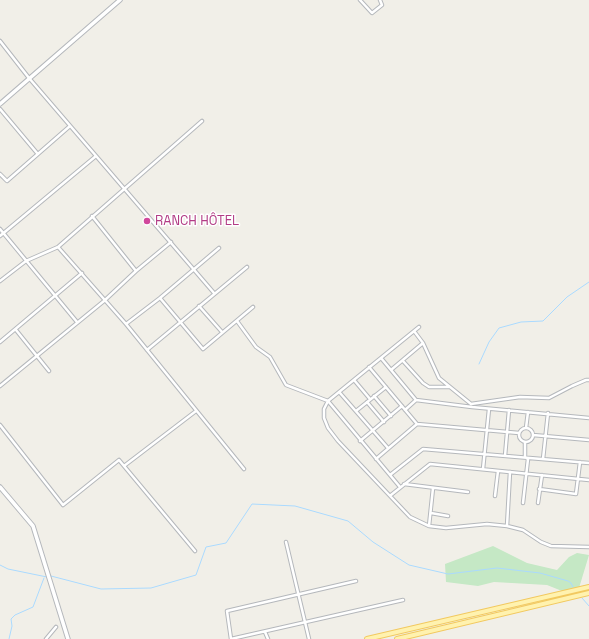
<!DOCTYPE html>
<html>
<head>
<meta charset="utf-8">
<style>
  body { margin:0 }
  canvas { display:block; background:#f1efe8 }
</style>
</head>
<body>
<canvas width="589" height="639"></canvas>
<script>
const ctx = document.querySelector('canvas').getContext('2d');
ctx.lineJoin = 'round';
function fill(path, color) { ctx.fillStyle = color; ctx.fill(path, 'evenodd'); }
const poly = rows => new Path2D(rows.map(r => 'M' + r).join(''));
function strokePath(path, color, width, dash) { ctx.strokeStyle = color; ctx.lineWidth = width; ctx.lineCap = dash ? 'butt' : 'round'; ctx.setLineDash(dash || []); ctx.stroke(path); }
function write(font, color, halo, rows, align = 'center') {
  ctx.font = font + ' "Space Grotesk",sans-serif'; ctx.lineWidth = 3; ctx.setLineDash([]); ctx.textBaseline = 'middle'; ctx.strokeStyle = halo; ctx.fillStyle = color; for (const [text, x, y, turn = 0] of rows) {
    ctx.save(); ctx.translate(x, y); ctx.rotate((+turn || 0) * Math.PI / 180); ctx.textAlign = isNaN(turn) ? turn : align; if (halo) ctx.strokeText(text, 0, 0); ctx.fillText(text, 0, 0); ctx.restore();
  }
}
fill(poly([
  [493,546,527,563,557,570,569,557,577,553,589,555,579,588,562,591,547,585,494,582,478,586,446,582,445,564]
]), '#c5e8c5');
strokePath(poly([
  [479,364,489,342,499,328,521,322,543,321,567,297,589,282],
  [0,565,8,569,47,577],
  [51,576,101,589,151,588,196,575,206,547,226,543,252,504,295,506,348,521,373,542,409,565,448,574,497,568,540,573,568,581,571,583,573,587],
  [582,598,589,606],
  [9,639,12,626,11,619,15,615,33,607,44,578]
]), '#aadaff', 1);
const minor = poly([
  [360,0,372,13,382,5,380,0],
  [0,41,29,78,214,293],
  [0,109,37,153],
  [0,174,7,181,70,126],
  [92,216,136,271],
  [0,229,77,322],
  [0,236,96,156],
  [58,247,126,324,244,469],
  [0,281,26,261,58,247,202,121],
  [160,298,203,349,253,307],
  [199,306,222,332],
  [237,321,256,347,270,357,286,385,328,401,400,487],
  [126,324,160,298,219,248],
  [419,327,328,401,324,409,324,418,328,428,338,441,410,517,429,526,446,528,487,524,507,526,523,530,541,542,551,546,589,547],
  [16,330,49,371],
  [414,331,423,343,439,378,471,404,520,397,549,398,572,386,586,380,589,380],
  [0,342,82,273],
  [147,350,247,267],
  [381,358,416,400,472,407],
  [403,361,423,383,429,387,450,387],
  [369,367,417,424,519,433],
  [391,370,423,343],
  [354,380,370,399],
  [0,386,104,301,136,271,171,242],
  [340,393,388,448],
  [374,396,391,416],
  [367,402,384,422],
  [472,407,589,418],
  [405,410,416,400],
  [356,411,386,387],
  [0,425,63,505,119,460,195,551],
  [526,428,528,412],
  '519 435a7 7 0 1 1 14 0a7 7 0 1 1-14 0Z',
  [533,435,589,440],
  [360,441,402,406],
  [505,456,509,410],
  [376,459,417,424],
  [543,459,548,413],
  [124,466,196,411],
  [483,469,489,409],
  [390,475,423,449,589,463],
  [404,484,468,492],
  [539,489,576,494,580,462],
  [391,495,430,464,589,480],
  [495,496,498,471],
  [523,503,528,459,525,457,525,442],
  [538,503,542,475],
  [431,513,448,516],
  [429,526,433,488],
  [507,526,510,472],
  [286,542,309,639],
  [265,632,268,639],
  [46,639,56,627],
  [231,639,403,600],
  [231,639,227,611,356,581]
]);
const tertiary = poly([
  [0,104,120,0],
  [0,487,33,526,68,639]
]);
const primary = poly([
  [367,639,589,587],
  [397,639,589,593]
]);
strokePath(minor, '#b5b8bc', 4.5);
strokePath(tertiary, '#b5b8bc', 5.5);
strokePath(primary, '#f2c960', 6);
strokePath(minor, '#fff', 2.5);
strokePath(tertiary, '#fff', 3.5);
strokePath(primary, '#fff2af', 4);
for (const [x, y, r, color] of [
  [147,221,4,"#d1479c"]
]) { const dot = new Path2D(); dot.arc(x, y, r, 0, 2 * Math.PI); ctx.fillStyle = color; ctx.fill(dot); strokePath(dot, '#fff', 1.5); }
write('13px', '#b23c85', '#fff', [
  ["RANCH HÔTEL",155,221]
], 'left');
</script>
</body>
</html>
